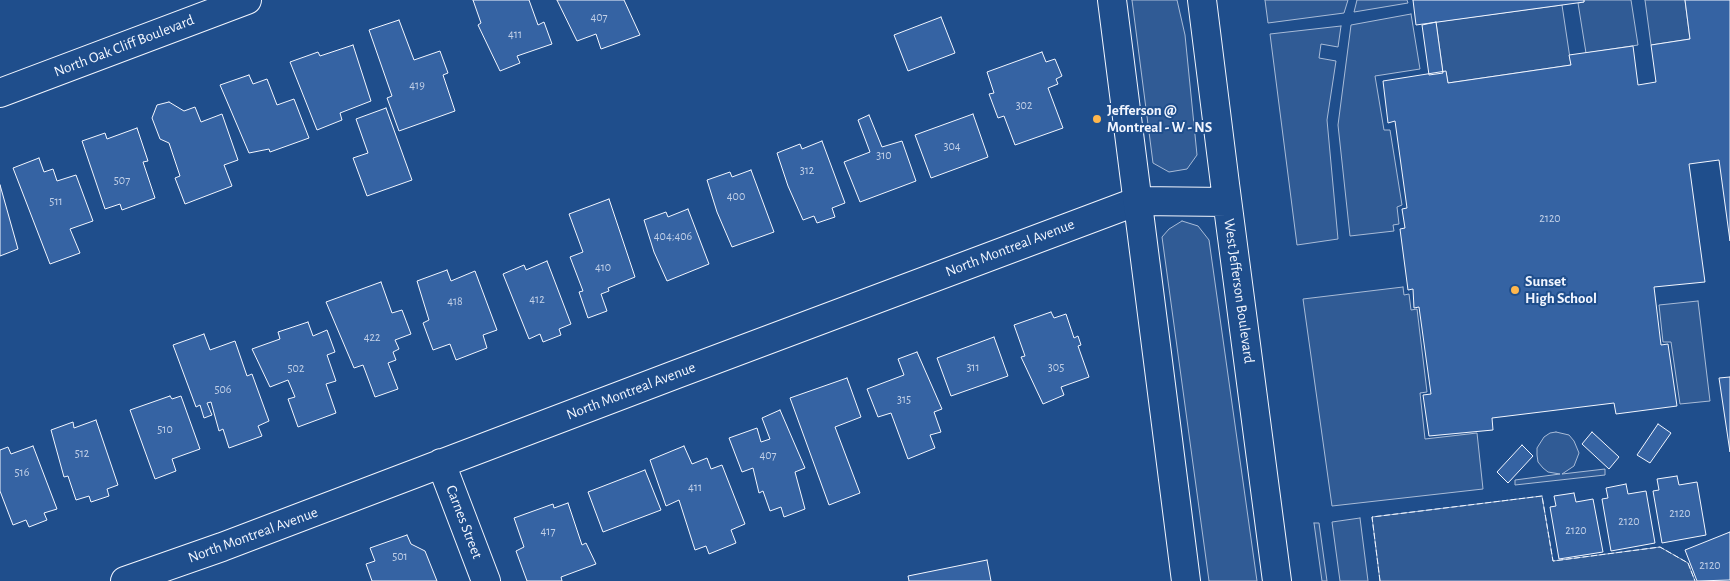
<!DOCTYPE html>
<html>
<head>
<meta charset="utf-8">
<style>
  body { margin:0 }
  canvas { display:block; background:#1f4e8c }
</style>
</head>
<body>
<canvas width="1730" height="581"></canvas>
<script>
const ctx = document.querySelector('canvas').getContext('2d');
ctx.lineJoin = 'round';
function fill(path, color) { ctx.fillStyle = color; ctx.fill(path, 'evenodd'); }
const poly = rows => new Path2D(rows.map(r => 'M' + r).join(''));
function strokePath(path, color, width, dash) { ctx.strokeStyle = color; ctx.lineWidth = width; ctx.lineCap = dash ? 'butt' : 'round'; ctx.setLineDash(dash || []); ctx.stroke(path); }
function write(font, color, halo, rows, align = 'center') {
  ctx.font = font + ' "Alegreya Sans",sans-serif'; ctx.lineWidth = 4; ctx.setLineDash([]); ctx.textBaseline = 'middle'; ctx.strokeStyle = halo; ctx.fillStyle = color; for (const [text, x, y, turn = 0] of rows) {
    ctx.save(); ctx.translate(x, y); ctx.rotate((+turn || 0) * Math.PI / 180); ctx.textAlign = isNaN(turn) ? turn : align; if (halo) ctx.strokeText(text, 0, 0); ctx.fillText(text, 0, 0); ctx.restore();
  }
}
const built = poly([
  [1132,0,1177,0,1185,35,1197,155,1187,169,1169,172,1153,163,1132,0],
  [1265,0,1348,0,1344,13,1268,23,1265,0],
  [1357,0,1407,0,1408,3,1354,12,1357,0],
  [1584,0,1631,0,1638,45,1586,53,1578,3,1584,2,1584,0],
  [1645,0,1685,0,1690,39,1651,45,1645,0],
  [1562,5,1571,65,1448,83,1446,72,1443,73,1436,22,1562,5],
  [1411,14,1420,69,1375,76,1384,130,1390,130,1402,205,1397,207,1399,224,1393,225,1394,231,1350,236,1338,125,1351,25,1411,14],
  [1341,26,1338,47,1321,44,1319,58,1336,61,1327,120,1338,239,1297,245,1270,34,1341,26],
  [1182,221,1198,226,1209,240,1257,581,1209,581,1162,237,1169,229,1182,221],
  [1403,287,1404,295,1409,294,1411,310,1417,309,1427,392,1420,393,1425,439,1477,433,1483,489,1332,506,1303,299,1403,287],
  [1698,301,1710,401,1680,404,1671,342,1663,342,1659,305,1698,301],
  [1556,432,1569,435,1574,441,1579,453,1574,466,1562,474,1605,469,1605,475,1515,485,1515,480,1560,474,1548,472,1543,468,1538,462,1537,455,1537,448,1544,437,1550,433,1556,432],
  [1542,496,1553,561,1660,547,1688,563,1695,581,1380,581,1372,517,1542,496],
  [1360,518,1368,581,1340,581,1332,522,1360,518],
  [1314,523,1319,523,1327,581,1322,581,1314,523]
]);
fill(built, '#305b95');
strokePath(built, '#a8bbd7', 1);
const building = poly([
  [473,0,529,0,538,25,544,22,552,44,517,56,520,63,500,71,478,25,481,23,473,0],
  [557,0,624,0,640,35,601,49,596,34,577,41,557,0],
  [1413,0,1584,0,1584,2,1416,25,1413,0],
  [1685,0,1730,0,1730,241,1719,160,1689,164,1705,282,1654,287,1661,345,1668,344,1677,406,1616,414,1614,403,1492,418,1493,430,1429,436,1423,395,1431,394,1419,307,1414,308,1413,289,1408,290,1400,229,1405,228,1402,209,1407,208,1395,121,1388,123,1383,81,1446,71,1448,83,1571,65,1569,55,1633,46,1638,85,1656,82,1651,45,1690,39,1685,0],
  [941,17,955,53,908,71,894,35,941,17],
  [399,20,414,60,440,51,448,73,443,75,455,111,399,131,387,98,392,96,369,30,399,20],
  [1436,22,1443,73,1429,75,1422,25,1436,22],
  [353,45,371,101,340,113,342,120,317,130,290,62,318,52,320,56,353,45],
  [1042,52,1046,62,1055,59,1062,76,1056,79,1058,84,1048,88,1063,128,1015,145,1004,116,998,118,989,94,994,93,987,72,1042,52],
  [249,75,253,84,267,79,277,105,294,99,309,138,270,152,269,149,249,153,220,85,249,75],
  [169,102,184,111,195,107,201,122,222,114,238,160,224,165,232,186,185,204,175,178,180,176,169,143,160,139,152,118,157,105,169,102],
  [386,108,412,180,367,196,353,158,368,153,356,119,386,108],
  [973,114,988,157,931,178,915,135,973,114],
  [869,115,882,147,902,141,916,181,860,202,844,162,870,152,858,120,869,115],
  [137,128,148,161,143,162,155,198,122,210,120,204,105,209,82,141,105,133,107,139,137,128],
  [822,141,845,203,832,208,835,217,817,223,814,216,803,220,788,186,777,153,800,144,802,149,822,141],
  [39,158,44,172,53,169,57,181,76,175,93,221,70,229,80,253,50,264,13,168,39,158],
  [751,170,774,232,732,247,717,212,707,180,730,172,732,177,751,170],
  [0,185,18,249,0,256,0,185],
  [609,199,635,277,608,288,609,291,601,294,607,311,588,318,579,292,583,291,570,257,583,252,569,214,609,199],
  [688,209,709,264,667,281,654,252,644,220,666,212,668,217,688,209],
  [547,261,571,324,559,329,561,335,543,342,540,334,529,339,503,274,524,265,526,270,547,261],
  [447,270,451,281,475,271,497,330,483,335,487,348,456,360,450,344,433,350,423,323,429,320,417,281,447,270],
  [381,282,392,313,402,310,411,334,395,340,399,349,393,352,396,360,388,363,398,389,375,397,363,365,354,368,326,302,381,282],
  [1051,312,1054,318,1066,314,1074,338,1078,336,1081,345,1078,346,1089,377,1061,387,1064,395,1043,404,1021,357,1025,356,1014,325,1051,312],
  [308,322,313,336,327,330,335,352,327,355,336,381,326,384,336,413,298,427,288,399,295,397,288,380,270,387,252,349,280,339,278,332,308,322],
  [204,334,210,350,235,341,247,376,252,374,269,421,258,426,262,436,229,448,223,429,219,431,211,402,207,403,212,415,204,418,200,405,196,407,173,345,204,334],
  [994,337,1008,376,951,396,937,358,994,337],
  [917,352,942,409,934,412,941,432,930,435,935,448,908,459,891,413,878,417,867,389,904,375,898,359,917,352],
  [1730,377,1730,452,1719,378,1730,377],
  [847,378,861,417,835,427,860,493,829,505,790,398,847,378],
  [170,396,172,399,181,396,200,449,172,459,176,471,155,479,130,410,170,396],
  [780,410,805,468,795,472,805,509,784,517,781,507,770,511,763,491,759,493,753,468,742,472,729,438,757,428,761,442,770,439,762,418,780,410],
  [96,420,118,485,107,489,109,496,91,502,89,496,76,500,68,476,64,477,51,430,73,422,74,428,96,420],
  [1658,424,1671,433,1650,463,1637,455,1658,424],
  [1592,432,1619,457,1609,469,1582,444,1592,432],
  [1522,445,1533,456,1508,483,1497,472,1522,445],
  [33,446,57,509,44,513,47,520,29,527,26,520,13,525,0,491,0,450,8,447,11,454,33,446],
  [684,446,692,464,707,458,711,469,722,465,745,524,731,530,736,543,709,554,706,546,695,550,679,500,666,506,650,460,684,446],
  [645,470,661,510,603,532,588,492,645,470],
  [1677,476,1679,485,1697,482,1706,535,1662,543,1653,491,1659,490,1657,479,1677,476],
  [1626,484,1628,494,1646,491,1655,543,1611,551,1602,499,1608,498,1606,488,1626,484],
  [1574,493,1576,502,1593,499,1603,552,1559,559,1550,507,1556,506,1554,496,1574,493],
  [568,503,582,545,586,543,596,564,561,577,562,581,527,581,516,551,524,547,514,518,553,504,554,508,568,503],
  [1730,532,1730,580,1697,581,1685,550,1730,532],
  [407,535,411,544,425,551,437,581,372,581,366,564,375,561,370,548,407,535],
  [987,560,991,581,909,581,908,576,987,560]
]);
fill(building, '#3563a3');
strokePath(building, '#f2f6ff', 1);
const minor = poly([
  [0,93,247,0],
  [441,463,486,581],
  [125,581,222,547,677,374,1138,201]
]);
const major = poly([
  [1112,0,1186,581],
  [1202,0,1225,184,1277,581],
  [1138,201,1227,202]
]);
strokePath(minor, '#f2f6ff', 30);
strokePath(major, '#f2f6ff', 30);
strokePath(minor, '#1f4e8c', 28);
strokePath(major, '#1f4e8c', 28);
strokePath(poly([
  [1380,581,1372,517,1542,496,1553,561,1660,547,1688,563,1695,581]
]), '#f2f6ff', 1, [6, 2.5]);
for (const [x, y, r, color] of [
  [1097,119,5,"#ffb74d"],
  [1515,290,5,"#ffb74d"]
]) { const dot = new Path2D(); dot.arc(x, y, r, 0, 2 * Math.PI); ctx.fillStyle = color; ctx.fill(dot); strokePath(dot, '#1f4e8c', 2); }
write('12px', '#c3d1e8', null, [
  ["407",599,17],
  ["411",515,34],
  ["419",417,85],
  ["302",1024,105],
  ["304",952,146],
  ["310",884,155],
  ["312",807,170],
  ["507",122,180],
  ["400",736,196],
  ["511",56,201],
  ["2120",1550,218],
  ["404;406",673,236],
  ["410",603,267],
  ["412",537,299],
  ["418",455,301],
  ["422",372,337],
  ["311",973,367],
  ["305",1056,367],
  ["502",296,368],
  ["506",223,389],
  ["315",904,399],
  ["510",165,429],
  ["512",82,453],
  ["407",768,455],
  ["516",22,472],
  ["411",695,487],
  ["2120",1680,513],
  ["2120",1629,521],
  ["2120",1576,530],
  ["417",548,531],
  ["501",400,556],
  ["2120",1710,565]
]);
write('15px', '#f2f6ff', '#1f4e8c', [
  ["North Oak Cliff Boulevard",124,46,-21],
  ["North Montreal Avenue",1010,248,-21],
  ["West Jefferson Boulevard",1239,291,82],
  ["North Montreal Avenue",631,391,-21],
  ["Carnes Street",464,522,69],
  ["North Montreal Avenue",253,535,-20]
]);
write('bold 15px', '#f2f6ff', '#1f4e8c', [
  ["Jefferson @",1107,110],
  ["Montreal - W - NS",1107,127],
  ["Sunset",1525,281],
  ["High School",1525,298]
], 'left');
</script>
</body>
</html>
